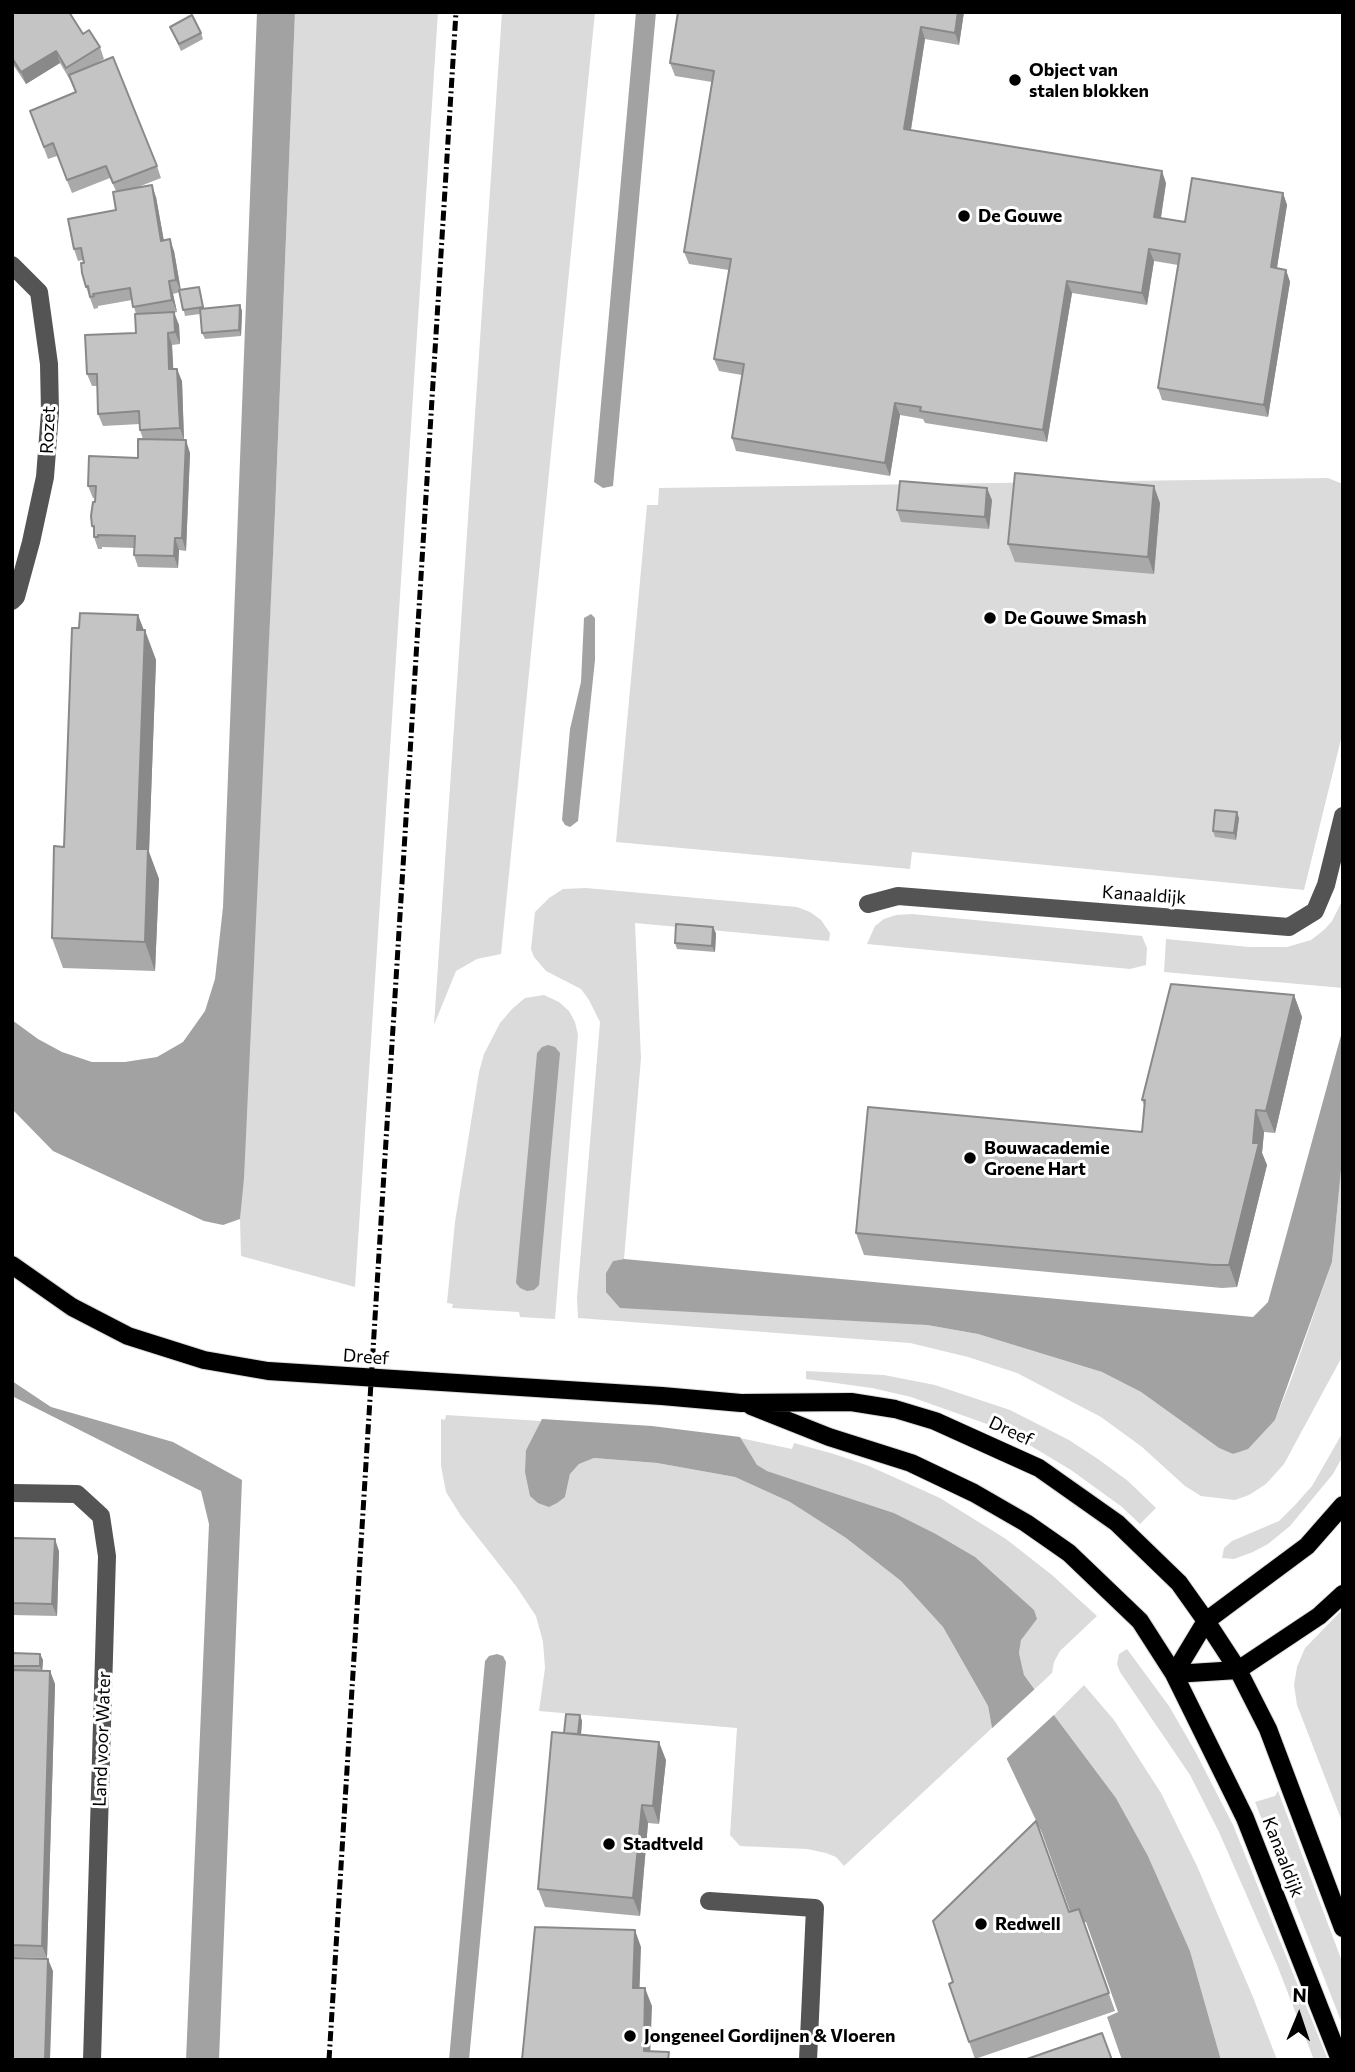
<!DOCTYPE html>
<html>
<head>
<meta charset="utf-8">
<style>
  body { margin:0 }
  #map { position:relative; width:1355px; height:2072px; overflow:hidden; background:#fff; font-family:Commissioner,sans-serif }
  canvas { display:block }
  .frame { position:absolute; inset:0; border:14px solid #000; pointer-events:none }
  .north { position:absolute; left:1264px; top:1981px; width:70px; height:70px; -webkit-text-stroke:5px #fff; paint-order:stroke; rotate:2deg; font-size:19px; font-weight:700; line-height:28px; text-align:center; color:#000 }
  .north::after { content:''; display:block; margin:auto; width:24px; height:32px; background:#000; clip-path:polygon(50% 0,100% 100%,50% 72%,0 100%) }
</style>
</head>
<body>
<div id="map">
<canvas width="1355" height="2072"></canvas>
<div class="frame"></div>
<div class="north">N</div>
</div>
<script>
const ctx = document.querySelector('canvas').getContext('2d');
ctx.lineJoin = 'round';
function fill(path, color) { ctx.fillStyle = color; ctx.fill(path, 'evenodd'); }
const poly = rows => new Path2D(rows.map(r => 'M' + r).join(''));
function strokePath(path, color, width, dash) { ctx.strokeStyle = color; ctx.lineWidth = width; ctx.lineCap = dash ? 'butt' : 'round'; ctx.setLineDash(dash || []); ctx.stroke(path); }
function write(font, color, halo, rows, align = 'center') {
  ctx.font = font + ' Commissioner,sans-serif'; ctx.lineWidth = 6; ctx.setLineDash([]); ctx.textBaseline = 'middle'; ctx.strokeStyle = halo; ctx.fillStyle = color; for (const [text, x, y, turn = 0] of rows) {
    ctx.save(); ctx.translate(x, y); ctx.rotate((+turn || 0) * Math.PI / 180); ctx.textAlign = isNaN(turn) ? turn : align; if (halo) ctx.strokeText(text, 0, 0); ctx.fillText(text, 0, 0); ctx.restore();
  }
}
fill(poly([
  [295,12,438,12,355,1287,241,1256,240,1219,275,512],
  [502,12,595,12,501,954,477,959,456,971,434,1025],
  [1328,478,1343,484,1343,731,1304,890,912,852,910,869,616,842,647,505,658,505,659,488],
  [586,888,797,907,810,912,821,920,830,933,829,941,635,923,641,1058,624,1259,613,1261,606,1273,606,1292,927,1325,978,1334,1102,1372,1141,1392,1219,1448,1234,1454,1275,1420,1291,1380,1332,1262,1343,1150,1343,1355,1284,1464,1266,1484,1249,1495,1235,1500,1201,1496,1185,1486,1142,1447,1101,1417,1017,1373,968,1357,910,1343,578,1318,577,1298,600,1022,589,1000,581,989,546,971,534,957,531,949,535,912,549,898,563,889],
  [1343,899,1343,988,1164,972,1166,939,1249,947,1287,947,1311,940,1324,930,1332,921],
  [912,914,1142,936,1147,948,1146,965,1130,969,867,944,875,926,884,919,896,915],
  [544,995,559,1002,569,1011,575,1022,578,1035,555,1319,520,1317,519,1312,452,1308,453,1304,447,1303,455,1222,479,1072,484,1054,500,1023,512,1009,525,998],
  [806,1371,884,1375,935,1385,1010,1410,1069,1440,1098,1459,1128,1481,1156,1508,1140,1524,1122,1507,1071,1470,1031,1446,987,1424,911,1397,872,1388,806,1379],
  [446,1415,541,1421,526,1450,565,1497,570,1474,579,1464,594,1458,657,1463,735,1477,790,1502,846,1538,901,1581,943,1627,988,1706,992,1728,844,1866,836,1857,826,1853,807,1849,740,1846,730,1835,737,1728,539,1711,545,1668,543,1642,536,1616,516,1586,461,1516,446,1492,441,1466,441,1419,445,1420],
  [1343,1432,1343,1456,1333,1474,1290,1526,1268,1544,1253,1552,1234,1559,1222,1558,1224,1548,1232,1541,1279,1521,1295,1505,1312,1486],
  [740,1438,792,1449,794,1443,834,1454,869,1466,940,1498,1006,1539,1052,1575,1097,1616,1060,1651,1054,1662,1052,1673,1035,1689,1024,1675,1019,1653,1021,1639,1037,1619,934,1533,894,1513,767,1471,757,1466],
  [1343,1609,1343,1824,1297,1705,1294,1685,1297,1667,1305,1648],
  [1127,1649,1169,1706,1195,1751,1233,1825,1328,2060,1314,2060,1277,1965,1219,1832,1190,1775,1120,1672,1117,1664,1119,1654],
  [1084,1685,1114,1720,1161,1793,1197,1866,1253,1997,1277,2060,1221,2060,1190,1951,1148,1856,1116,1798,1054,1715],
  [1278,1791,1343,1964,1343,2026,1255,1802,1275,1796]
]), '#dbdbdb');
fill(poly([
  [257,12,295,12,275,512,244,1178,240,1219,223,1225,204,1221,53,1151,12,1109,12,1020,38,1039,62,1052,92,1062,125,1062,157,1057,183,1042,205,1011,215,979,223,907],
  [636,12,656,12,613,486,603,488,594,482],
  [591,614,595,618,595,660,578,821,570,827,565,825,562,820,570,729,581,682,584,618],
  [1343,1028,1343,1150,1332,1262,1275,1420,1248,1449,1233,1454,1219,1448,1141,1392,1102,1372,978,1334,927,1325,620,1308,606,1292,606,1273,613,1261,624,1259,1253,1317,1268,1302],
  [548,1045,555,1047,560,1053,539,1285,534,1290,527,1291,520,1288,516,1283,537,1053,542,1047],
  [12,1381,51,1407,173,1442,242,1480,219,2060,186,2060,209,1524,201,1491,12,1396],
  [542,1419,652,1426,740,1437,757,1465,767,1471,894,1513,934,1533,975,1557,1034,1610,1037,1619,1021,1640,1019,1653,1024,1675,1116,1798,1148,1856,1190,1951,1221,2060,1122,2060,1107,2017,1118,2012,1086,1922,1075,1925,1042,1833,992,1728,988,1706,943,1627,901,1581,846,1538,790,1502,735,1477,657,1463,594,1458,579,1464,570,1474,565,1497,557,1503,549,1507,538,1503,530,1496,525,1472,526,1450],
  [497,1654,503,1656,506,1662,469,2060,449,2060,485,1661,489,1656]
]), '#a2a2a2');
fill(poly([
  [1037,1687,1056,1713,1004,1761,989,1731]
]), '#fff');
const major = poly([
  [12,1265,72,1307,128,1336,204,1360,268,1371,662,1396,741,1403,851,1402,895,1409,935,1421,1039,1468,1117,1523,1179,1583,1206,1621,1238,1670,1268,1729,1343,1928],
  [751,1406,829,1437,911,1463,974,1493,1026,1523,1069,1553,1140,1621,1174,1674,1238,1670,1319,1616,1343,1594],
  [1340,2060,1245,1818,1174,1674,1206,1621,1307,1546,1343,1505]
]);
strokePath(major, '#dbdbdb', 20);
strokePath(poly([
  [12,265,39,292,49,364,50,412,45,477,31,542,16,597,12,601],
  [868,904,898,896,1289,927,1315,911,1326,885,1343,816],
  [12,1493,77,1494,101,1516,107,1556,92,2060],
  [709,1901,815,1908,808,2060]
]), '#545454', 18);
strokePath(major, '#000', 18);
strokePath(poly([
  [329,2060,456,12]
]), '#000', 5, [10, 3.5, 2, 3.5]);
fill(poly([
  [12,12,72,12,70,14,83,34,100,47,104,59,95,64,157,166,161,178,138,187,156,197,164,241,174,251,181,290,199,287,204,309,240,305,242,311,241,336,205,339,202,333,200,314,185,316,180,292,173,294,177,312,173,313,179,325,180,344,172,345,173,369,182,381,184,440,190,453,186,551,179,550,178,568,138,567,134,555,134,548,102,547,102,549,98,549,94,537,94,532,92,526,95,498,93,498,88,486,138,458,143,439,140,430,140,424,103,426,98,414,97,386,92,386,87,374,136,333,136,314,132,300,98,306,98,308,94,309,86,287,83,260,78,261,74,249,116,210,116,191,110,178,72,193,57,156,48,159,30,111,76,93,71,79,70,80,60,63,26,84,12,63],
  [678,12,964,12,959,45,925,39,911,130,1166,183,1161,218,1185,222,1283,193,1287,205,1277,268,1286,270,1290,282,1268,417,1162,400,1158,388,1178,265,1154,261,1147,305,1072,293,1047,442,925,423,923,419,900,415,890,476,736,451,732,438,742,375,719,371,714,359,729,270,689,264,684,252,712,82,675,76,670,63],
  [170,27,201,33,203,39,181,51],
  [992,500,989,529,901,522,897,510],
  [1160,503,1154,574,1015,562,1008,544],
  [138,615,156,660,149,852,159,879,155,971,63,968,52,938,64,847,79,628],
  [1239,818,1236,840,1215,837,1213,831],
  [716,933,715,952,677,949,675,943],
  [1294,995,1302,1017,1275,1133,1264,1132,1262,1153,1267,1165,1237,1287,1222,1288,864,1255,856,1233,1142,1132,1144,1105,1142,1100],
  [12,1538,59,1551,57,1616,12,1615],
  [12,1653,40,1654,43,1660,42,1671,50,1671,55,1684,47,1958,12,1957],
  [580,1715,582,1721,581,1735,666,1760,659,1824,648,1823,640,1916,545,1907,538,1889,564,1733],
  [1079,1909,1115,2011,975,2059,949,1984,1069,1912]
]), '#a9a9a9');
fill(poly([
  [958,12,964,12,959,45,955,33],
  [921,27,925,39,909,141,904,129],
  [56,51,60,63,26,84,21,72],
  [1162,171,1166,183,1159,229,1154,217],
  [152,185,156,197,166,253,161,241],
  [1283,193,1287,205,1275,279,1271,267],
  [170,239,174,251,181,292,176,280],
  [1149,249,1154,261,1147,305,1142,293],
  [1286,270,1290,282,1268,417,1264,405],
  [169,281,173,294,177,312,172,300],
  [1067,281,1072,293,1047,442,1043,430],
  [240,305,242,311,241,336,239,330],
  [174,312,179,325,180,344,175,332],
  [168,333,172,345,174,381,169,369],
  [177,369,182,381,184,440,180,428],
  [895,403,900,415,890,476,885,463],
  [186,440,190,453,186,551,182,538],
  [1154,486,1160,503,1154,574,1148,557],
  [987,488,992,500,989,529,985,517],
  [175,538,179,550,178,568,174,556],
  [138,615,145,634,145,630,156,660,149,852,159,879,155,971,145,942,137,849],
  [1237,812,1239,818,1236,840,1234,833],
  [713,927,716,933,715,952,712,946],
  [1294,995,1302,1017,1275,1133,1266,1111],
  [1256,1110,1264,1132,1262,1153,1267,1165,1237,1287,1229,1265,1253,1143],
  [55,1539,59,1551,57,1616,52,1604],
  [40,1654,43,1660,42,1673,40,1666],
  [50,1671,55,1684,47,1958,42,1946],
  [580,1715,582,1721,580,1747,577,1741],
  [659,1742,666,1760,659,1824,653,1806],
  [642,1805,648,1823,640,1916,633,1898],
  [635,1930,641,1947,639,2005,633,1988],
  [48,1959,53,1971,50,2060,45,2060],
  [645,1988,652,2006,650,2060,644,2051]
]), '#898989');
const building = poly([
  [12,12,69,12,83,34,89,30,100,47,66,68,56,51,21,72,12,58,12,12],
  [678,12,958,12,955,33,921,27,904,129,1162,171,1154,217,1185,222,1192,178,1283,193,1271,267,1286,270,1264,405,1158,388,1180,254,1149,249,1142,293,1067,281,1043,430,920,411,921,407,895,403,885,463,732,438,744,364,714,359,731,259,684,252,714,71,670,63,678,12],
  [192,15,201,33,179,44,170,27,192,15],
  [113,57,157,166,113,183,106,166,67,180,53,143,44,147,30,111,76,92,69,75,113,57],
  [152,185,161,241,170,239,176,280,169,281,172,300,133,307,130,288,93,294,94,296,90,297,88,286,86,287,82,273,81,263,84,263,81,248,74,249,68,219,116,210,113,192,152,185],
  [199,287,203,307,183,310,179,290,199,287],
  [240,305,239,330,202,333,200,309,240,305],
  [174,312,175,332,168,333,169,369,177,369,180,428,140,430,139,411,98,414,97,374,87,374,85,335,136,333,135,314,174,312],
  [138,439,186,440,182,538,175,538,174,556,134,555,135,536,98,535,98,537,94,537,94,526,92,526,91,516,93,502,95,502,96,486,88,486,89,456,138,458,138,439],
  [1015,473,1154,486,1148,557,1008,544,1015,473],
  [900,481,987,488,985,517,897,510,900,481],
  [80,613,138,615,137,630,145,630,137,849,148,849,145,942,52,938,54,846,64,847,72,628,79,628,80,613],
  [1215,810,1237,812,1234,833,1213,831,1215,810],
  [676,924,713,927,712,946,675,943,676,924],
  [1171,984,1294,995,1266,1111,1256,1110,1253,1143,1259,1143,1229,1265,1213,1265,856,1233,868,1107,1142,1132,1145,1100,1142,1100,1171,984],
  [12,1538,55,1539,52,1604,12,1603,12,1538],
  [12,1653,40,1654,40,1666,12,1666,12,1653],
  [12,1670,50,1671,42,1946,12,1945,12,1670],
  [566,1714,580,1715,578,1734,564,1733,566,1714],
  [552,1732,659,1742,653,1806,642,1805,633,1898,538,1889,552,1732],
  [1036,1821,1069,1912,1079,1909,1109,1993,969,2042,949,1984,953,1982,933,1921,1036,1821],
  [535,1927,635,1930,633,1988,645,1988,644,2051,669,2052,668,2060,522,2060,535,1927],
  [12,1958,48,1959,45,2060,12,2060,12,1958],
  [1102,2033,1112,2060,1024,2060,1102,2033]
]);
fill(building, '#c4c4c4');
strokePath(building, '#898989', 2);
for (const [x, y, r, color] of [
  [1015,80,7,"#000"],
  [964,216,7,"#000"],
  [990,618,7,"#000"],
  [970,1158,7,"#000"],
  [609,1844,7,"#000"],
  [981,1924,7,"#000"],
  [630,2036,7,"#000"]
]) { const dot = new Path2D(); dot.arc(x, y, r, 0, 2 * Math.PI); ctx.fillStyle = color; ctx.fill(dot); strokePath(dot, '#fff', 2.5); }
write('bold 18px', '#000', '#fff', [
  ["Object van",1029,70],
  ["stalen blokken",1029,91],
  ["De Gouwe",978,216],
  ["De Gouwe Smash",1004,618],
  ["Bouwacademie",984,1148],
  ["Groene Hart",984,1169],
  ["Stadtveld",623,1844],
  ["Redwell",995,1924],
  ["Jongeneel Gordijnen & Vloeren",644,2036]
], 'left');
write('18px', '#000', '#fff', [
  ["Rozet",48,430,-87],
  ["Kanaaldijk",1144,895,4],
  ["Dreef",366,1357,4],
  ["Dreef",1011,1431,25],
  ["Land voor Water",102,1739,-88],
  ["Kanaaldijk",1283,1857,69]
]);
</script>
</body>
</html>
